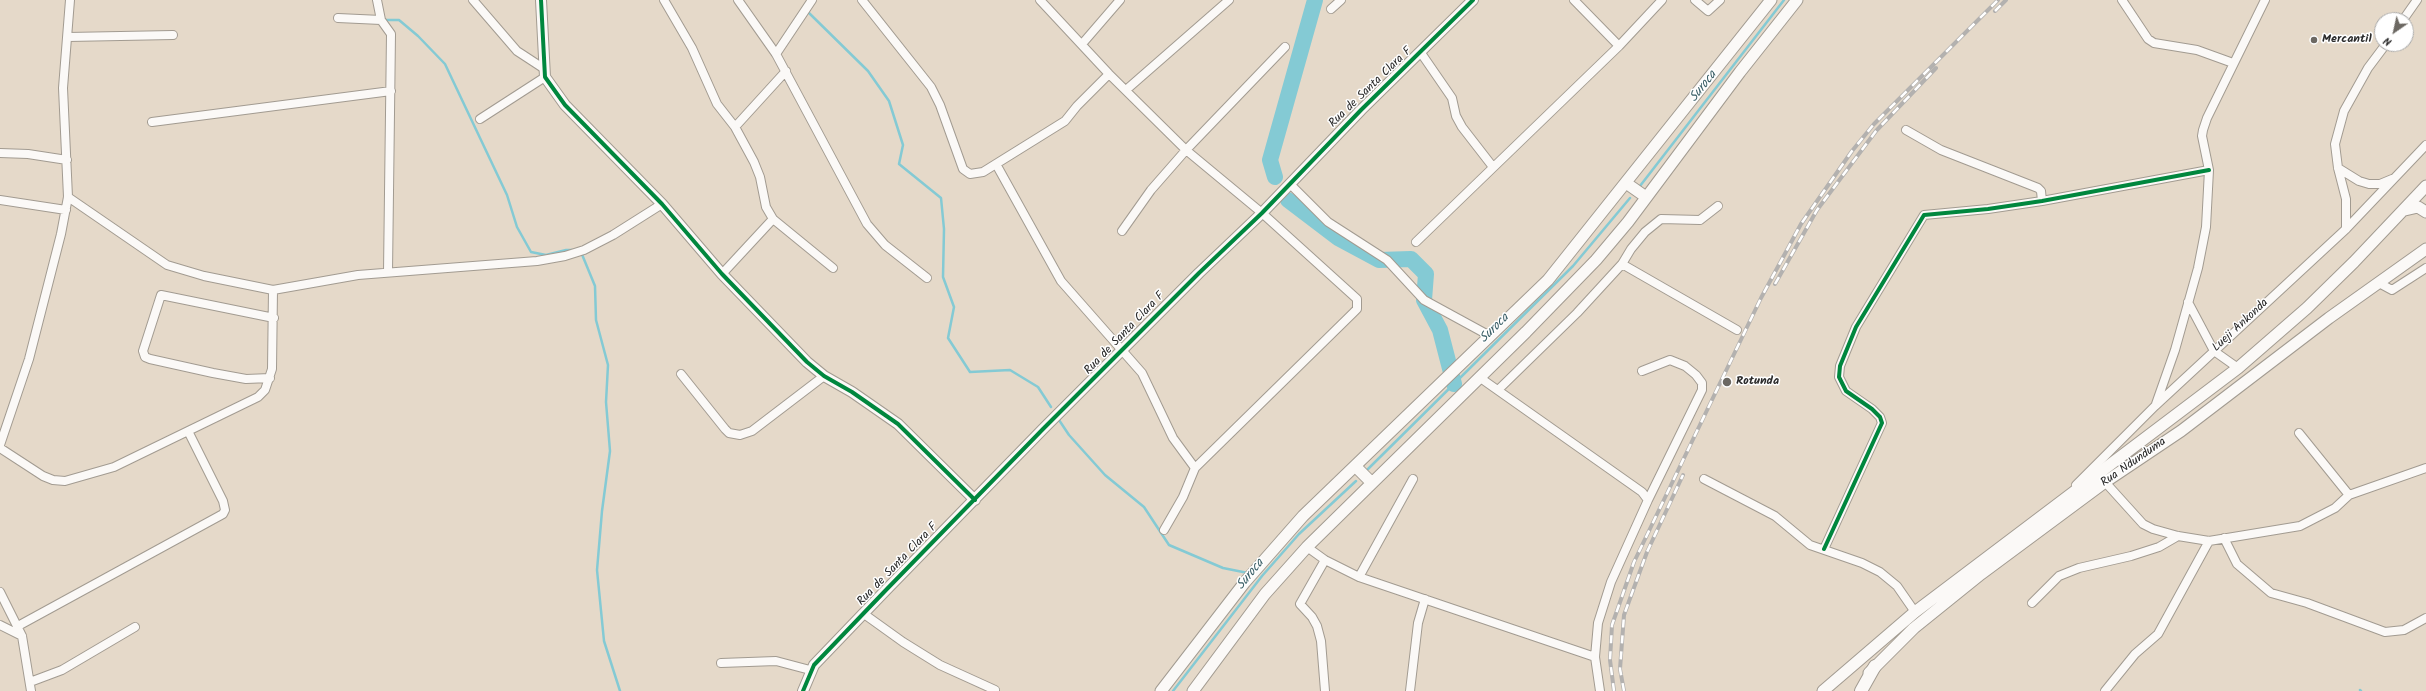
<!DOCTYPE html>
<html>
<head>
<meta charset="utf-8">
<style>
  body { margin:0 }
  #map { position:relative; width:2426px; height:691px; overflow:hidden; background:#e5d9c9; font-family:Kalam,sans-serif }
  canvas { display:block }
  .north { position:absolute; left:2374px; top:12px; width:40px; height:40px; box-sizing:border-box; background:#fff; border:1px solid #aaa; border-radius:50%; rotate:214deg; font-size:11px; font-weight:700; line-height:16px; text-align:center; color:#2b2b2b }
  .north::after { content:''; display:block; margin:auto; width:14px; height:18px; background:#6c6862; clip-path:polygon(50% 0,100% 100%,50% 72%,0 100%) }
</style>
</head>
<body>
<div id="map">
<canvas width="2426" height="691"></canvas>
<div class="north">N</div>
</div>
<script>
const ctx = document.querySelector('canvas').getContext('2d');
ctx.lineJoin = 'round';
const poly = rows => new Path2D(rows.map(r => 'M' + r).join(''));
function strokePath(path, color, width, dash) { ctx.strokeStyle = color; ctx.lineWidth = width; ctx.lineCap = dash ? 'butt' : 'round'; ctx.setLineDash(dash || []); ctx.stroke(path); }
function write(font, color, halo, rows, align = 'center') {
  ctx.font = font + ' Kalam,sans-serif'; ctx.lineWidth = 3; ctx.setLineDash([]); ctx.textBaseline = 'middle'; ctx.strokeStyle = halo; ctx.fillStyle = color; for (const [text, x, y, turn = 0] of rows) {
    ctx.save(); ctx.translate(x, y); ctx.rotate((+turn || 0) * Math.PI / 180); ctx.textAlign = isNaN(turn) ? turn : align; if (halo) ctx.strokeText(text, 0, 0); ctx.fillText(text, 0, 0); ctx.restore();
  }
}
strokePath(poly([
  [807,11,868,71,889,101,903,145,899,164,941,198,944,229,943,277,954,307,948,338,970,372,1010,370,1038,387,1051,407],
  [383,20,399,20,418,36,445,64,507,195,517,227,531,252,546,255,566,250,572,250],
  [1640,186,1784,0],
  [581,252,595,286,596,320,608,365,606,402,610,451,602,511,597,570,604,641,620,691],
  [1059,420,1069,435,1105,475,1144,507,1169,545,1223,568,1248,573],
  [1368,469,1573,266,1630,198],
  [2360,690,2361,691],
  [1173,691,1262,576,1299,534,1356,481]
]), '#84cad4', 2.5);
strokePath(poly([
  [1275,177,1270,160,1315,0],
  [1288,200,1338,238,1379,260,1411,259,1426,274,1424,300,1440,330,1454,384]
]), '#84cad4', 16);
const minor = poly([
  [377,0,381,20,391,34,388,272],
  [473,0,517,51,543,68],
  [664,0,692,48,717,104,735,127,754,162,760,177,766,207,773,219,722,274],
  [738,0,776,54,867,224,885,245,927,278],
  [862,0,931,87,940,105,963,169,970,174,983,172,1065,121,1077,106,1109,74],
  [1040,0,1109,74,1186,150,1262,213,1357,299,1357,309,1352,314,1195,468,1183,497,1164,530],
  [1574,0,1619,46],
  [1695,0,1708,11,1720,0],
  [2122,0,2148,39,2154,43,2197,50,2233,63],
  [1331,9,1341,0],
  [338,18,381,20],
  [2403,20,2417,0],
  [68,37,173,35],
  [1082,44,1120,0],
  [1421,53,1452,98,1456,116,1462,127,1493,167],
  [776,54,812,0],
  [1126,90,1229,0],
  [480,119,545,77],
  [152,122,391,91],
  [735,127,786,71],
  [1906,130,1941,150,2038,188,2041,191,2042,201],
  [0,153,28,154,67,160],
  [996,164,1061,281,1142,373,1173,438,1195,468],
  [2338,168,2359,181,2369,184,2380,184,2392,179],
  [1290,184,1328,222,1387,260,1424,300,1490,336],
  [68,197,167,265,204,276,273,290,358,275,537,261,565,256,584,250,613,235,662,204],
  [0,200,66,210],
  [773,219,833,268],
  [2346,229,2346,199,2338,168,2335,144,2344,111,2368,68,2386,44],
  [1122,231,1151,190,1186,150,1285,47],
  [1416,242,1619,46,1662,0],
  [1622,264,1737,330],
  [2379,283,2392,290,2426,268],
  [2188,302,2214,351,2238,368],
  [1642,371,1670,360,1685,366,1696,375,1702,383,1702,390,1648,500],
  [681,374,725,429,729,433,740,435,752,431,824,376],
  [1479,377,1642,492,1648,500,1611,582,1598,623,1595,657,1600,691],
  [270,378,246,379,213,373,150,359,145,357,143,351,161,295,274,318],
  [1498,390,1577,313,1622,264,1631,249,1645,232,1661,219,1700,220,1718,206],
  [2156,404,2175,350,2198,268,2206,227,2209,170,2202,136,2203,130,2207,118,2265,0],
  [2299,433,2349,495],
  [0,445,29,359,61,234,68,197,63,88,70,0],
  [0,448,43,476,53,480,65,481,114,467,258,397,265,390,272,369,273,290],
  [1704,479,1775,516,1810,545,1862,563,1880,572,1897,586,1915,612],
  [2105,482,2143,524,2153,529,2178,536,2209,541,2300,526,2335,508,2349,495,2426,468],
  [2076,485,2155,406,2346,229,2426,145],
  [2224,538,2237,564,2271,593,2307,603,2385,632,2404,630,2426,618],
  [1307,547,1325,560,1359,577,1595,657],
  [1824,549,1882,423,1880,417,1872,409,1846,391,1839,377,1840,366,1856,327,1924,215,1988,209,2042,201,2209,170],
  [1359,577,1413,479],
  [0,592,22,636,31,691],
  [2032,603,2059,576,2079,568,2131,556,2159,547,2178,536],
  [864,614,903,642,940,665,995,690],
  [0,625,22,636],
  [18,626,223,514,225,510,223,501,188,431],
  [721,663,776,661,810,670],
  [30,682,62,670,135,627],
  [1325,691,1321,641,1317,626,1312,617,1300,604,1325,560],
  [1410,691,1418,623,1425,599],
  [2105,691,2135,654,2158,634,2209,541]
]);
const tertiary = poly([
  [541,0,545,77,565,105,662,204,722,274,807,362,824,376,852,392,898,424,975,500],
  [803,691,814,665,885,591,1043,429,1199,273,1262,213,1361,110,1473,0]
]);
const secondary = poly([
  [1626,183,1646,197],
  [2405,210,2418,207,2426,212],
  [1355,466,1372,483],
  [1869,673,1914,628,1981,574,2105,482,2181,431,2329,318,2426,249],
  [1161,691,1245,582,1303,516,1548,280,1771,0],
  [1193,691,1265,594,1307,547,1526,332,1596,260,1628,222,1740,72,1797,0],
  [1823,691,1915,612,2238,368,2307,308,2354,262,2426,186]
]);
const primary = poly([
  [1861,691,1875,666]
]);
strokePath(minor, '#a29b91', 10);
strokePath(tertiary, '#a29b91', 12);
strokePath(secondary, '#a29b91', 13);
strokePath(primary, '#a29b91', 14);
strokePath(minor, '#fbf9f7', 8);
strokePath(tertiary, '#fbf9f7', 10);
strokePath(secondary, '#fbf9f7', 11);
strokePath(primary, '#fbf9f7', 12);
const rail = poly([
  [1995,11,2006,0],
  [1775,284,1817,210,1876,131,1936,68],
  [1614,691,1610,660,1612,625,1634,562,1761,298,1801,224,1852,151,1874,124,1998,0],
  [1624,691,1620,669,1624,615,1647,552,1683,475]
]);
strokePath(rail, '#b3b1af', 4);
strokePath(rail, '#fff', 2.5, [8]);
strokePath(poly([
  [541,0,545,77,565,105,662,204,722,274,807,362,824,376,852,392,898,424,975,500],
  [1824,549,1882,423,1880,417,1872,409,1846,391,1839,377,1840,366,1856,327,1924,215,1988,209,2042,201,2209,170],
  [803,691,814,665,885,591,1043,429,1199,273,1262,213,1361,110,1473,0]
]), '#00873e', 4);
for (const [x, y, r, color] of [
  [2314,40,4,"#6c6862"],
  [1727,382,5,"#6c6862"]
]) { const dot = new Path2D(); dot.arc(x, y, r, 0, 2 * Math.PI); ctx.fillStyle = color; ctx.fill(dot); strokePath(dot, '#fff', 1.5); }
write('bold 12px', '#2b2b2b', '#fff', [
  ["Mercantil",2322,40],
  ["Rotunda",1736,382]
], 'left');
write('12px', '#2b2b2b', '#fff', [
  ["Rua de Santa Clara F",1371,88,-44],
  ["Lueji Ankonda",2241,326,-43],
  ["Rua de Santa Clara F",1125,334,-46],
  ["Rua Ndunduma",2134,463,-35],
  ["Rua de Santa Clara F",898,565,-46]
]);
write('italic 13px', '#3c6068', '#fff', [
  ["Suroca",1704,87,-52],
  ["Suroca",1495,329,-45],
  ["Suroca",1251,575,-51]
]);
</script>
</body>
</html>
